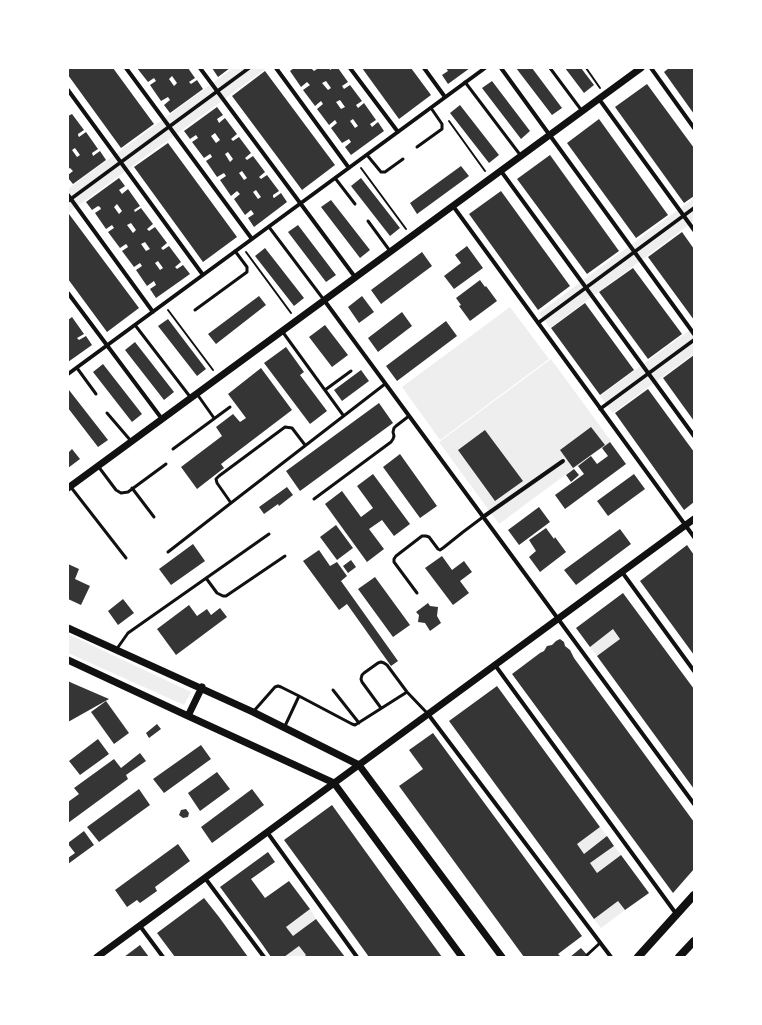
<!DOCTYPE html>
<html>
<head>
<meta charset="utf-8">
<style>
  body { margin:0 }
  #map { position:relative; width:762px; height:1025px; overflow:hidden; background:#fff; font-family:Lora,serif }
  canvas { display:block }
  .frame { position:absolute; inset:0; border:69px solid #fff; pointer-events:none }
</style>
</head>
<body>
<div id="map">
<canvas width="762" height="1025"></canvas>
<div class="frame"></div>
</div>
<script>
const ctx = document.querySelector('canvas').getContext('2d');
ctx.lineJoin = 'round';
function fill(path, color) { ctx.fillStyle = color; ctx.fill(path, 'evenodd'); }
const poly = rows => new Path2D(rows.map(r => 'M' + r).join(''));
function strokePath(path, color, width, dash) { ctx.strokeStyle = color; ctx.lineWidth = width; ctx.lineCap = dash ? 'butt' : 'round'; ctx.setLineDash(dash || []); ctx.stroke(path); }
fill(poly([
  [233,68,267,68,68,213,68,189],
  [694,198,694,221,550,328,539,313],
  [510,307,549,359,440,440,402,387],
  [694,327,694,354,613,413,600,396],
  [551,359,611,441,499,524,439,442],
  [613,629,620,639,597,656,590,647],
  [68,634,191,692,184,705,68,653],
  [600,827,607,836,584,854,577,844],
  [614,846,621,855,597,873,590,863],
  [618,901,625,910,601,928,594,919],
  [310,909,316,919,293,936,286,927],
  [299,946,306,955,304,957,284,957]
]), '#eee');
fill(poly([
  [68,68,113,68,154,124,121,148,68,75],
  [137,68,188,68,195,78,189,82,191,84,197,80,203,89,170,113,164,105,170,100,168,97,161,101,150,85,156,81,154,78,148,82],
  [172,76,177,83,174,86,169,79],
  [212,68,230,68,218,77],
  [294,68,311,68,314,71,317,69,316,68,329,68,330,70,333,68,338,68,348,82,342,86,344,89,350,85,362,101,356,105,358,108,364,103,376,120,370,124,372,127,378,122,384,131,351,155,345,147,351,142,349,139,342,143,331,128,337,123,335,120,329,125,317,109,323,104,321,101,315,106,303,90,310,85,307,82,301,87,290,71],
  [326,81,331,88,328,90,322,83],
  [340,100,345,107,341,109,336,102],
  [353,119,358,126,355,128,350,121],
  [362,68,411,68,431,95,399,119],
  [446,68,470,68,448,84,442,75,448,71],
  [516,68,532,68,562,108,552,115],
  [565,68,581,68,594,85,584,93],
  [669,68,694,68,694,114,664,72],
  [265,71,335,165,302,190,232,96],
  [492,81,530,131,521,139,482,88],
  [647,84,694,148,694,196,684,203,615,107],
  [460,105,499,155,489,163,450,113],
  [217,107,223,115,217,119,219,123,225,118,237,134,231,139,233,141,239,137,251,153,245,158,247,160,253,156,265,172,259,177,261,179,267,175,279,191,273,195,273,197,274,198,281,193,287,202,254,227,248,218,254,214,251,210,245,215,234,199,240,194,237,191,231,196,220,180,226,176,224,173,217,177,206,161,212,157,211,155,210,154,204,158,192,142,198,138,196,135,190,139,184,131],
  [215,133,220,140,216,143,211,136],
  [228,152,233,159,230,162,225,154],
  [242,171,247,178,244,180,239,173],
  [256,190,261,197,258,199,253,192],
  [72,114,84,130,78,134,78,135,79,137,86,132,98,149,92,153,93,156,100,151,106,160,73,184,68,178,68,175,73,171,70,168,68,169,68,116],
  [75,148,80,155,77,157,72,150],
  [599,119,668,215,636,238,567,143],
  [168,143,237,237,203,262,134,167],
  [550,155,619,251,587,274,517,179],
  [461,166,469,176,417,214,410,203],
  [119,178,125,186,119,190,122,194,128,189,140,206,134,210,135,212,141,208,153,224,147,229,149,231,155,227,167,243,161,248,163,250,169,246,181,262,175,267,177,269,183,265,190,274,156,298,150,289,156,285,154,281,147,286,136,270,142,266,140,263,134,267,122,251,128,247,127,245,126,244,120,248,108,232,114,228,112,225,106,229,95,213,101,209,100,207,98,206,92,210,86,202],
  [117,204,122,211,119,214,114,207],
  [131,223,136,230,133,233,127,225],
  [145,242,150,249,146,251,141,244],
  [158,261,163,268,160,270,155,263],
  [361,178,400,228,390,236,351,186],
  [501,191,570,286,538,310,469,214],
  [331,200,370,250,360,258,321,207],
  [69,214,139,308,107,332,68,279,68,215],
  [298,225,336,275,326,282,288,232],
  [682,232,694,249,694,320,648,257],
  [467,246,483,268,454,289,444,276,461,263,455,255],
  [265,248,304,298,294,306,255,256],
  [422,252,432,266,381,304,371,290],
  [633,268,682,334,648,359,599,292],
  [480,280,485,287,486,286,497,301,470,321,459,306,461,305,456,298],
  [259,296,266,305,216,344,208,334],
  [362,296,374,312,359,323,348,307],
  [585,303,634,370,600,395,551,328],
  [402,312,412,326,378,352,368,338],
  [72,317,84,334,77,338,79,340,86,336,92,345,68,362,68,320],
  [168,319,206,369,197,376,158,326],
  [446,321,457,336,397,381,386,366],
  [325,325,348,355,332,367,309,337],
  [135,342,174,392,164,400,125,350],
  [286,347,304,372,300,375,327,411,310,424,264,363],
  [694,355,694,421,663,378],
  [103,364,142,414,132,422,93,372],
  [261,368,292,410,221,464,224,468,197,489,181,467,222,436,216,427,233,414,240,422,246,418,228,394],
  [361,370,369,381,342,401,334,390],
  [648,389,694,452,694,502,684,510,615,413],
  [69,390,108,440,98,447,68,408,68,391],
  [379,403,393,423,300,491,286,471],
  [591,427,605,445,573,468,560,450],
  [485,430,523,481,495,501,458,450],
  [610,442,626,464,565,509,555,495,584,474,578,466,591,456,597,464,608,456,602,448],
  [72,449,80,459,68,468,68,453],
  [400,454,437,506,420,518,383,467],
  [574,469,579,475,571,482,566,475],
  [373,474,410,524,394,536,382,520,369,529,384,549,367,562,325,504,342,491,361,517,373,508,357,486],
  [634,474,645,489,608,516,597,501],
  [287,487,293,495,279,506,278,504,264,514,259,507],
  [539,507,550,522,519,545,508,530],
  [336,525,353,548,337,560,320,537],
  [546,528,554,539,555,537,566,552,540,572,529,557,536,551,529,540],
  [620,529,631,544,576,585,564,570],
  [193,544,205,561,171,585,159,569],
  [687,545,694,555,694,655,640,581],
  [319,550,330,566,337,562,347,576,341,581,398,661,391,666,347,604,339,610,303,561],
  [442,556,452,570,464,561,472,572,460,581,469,593,453,605,425,568],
  [351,560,356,567,348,573,343,566],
  [68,564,79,569,75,579,90,586,81,605,68,599],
  [375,577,410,625,393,637,358,589],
  [623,593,694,689,694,789,597,656,620,639,613,629,590,647,576,628],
  [123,599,134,613,118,625,108,611],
  [428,603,430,606,438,607,437,616,441,623,430,631,425,623,418,622,419,615,416,612],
  [189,605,197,616,207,609,211,615,220,608,227,617,176,655,157,629],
  [560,639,564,642,565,646,570,650,574,658,694,822,694,869,673,893,512,674,540,653,544,651,547,646,552,645,556,641],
  [68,681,72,683,109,699,68,722],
  [497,686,600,827,577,844,584,854,607,836,614,846,590,863,597,873,621,855,649,893,625,910,618,901,594,919,449,721],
  [106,701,129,733,114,744,91,712],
  [157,724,161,729,149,738,146,733],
  [433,733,582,936,558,954,561,957,524,957,399,786,423,769,409,750],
  [98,739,109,754,80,775,69,761],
  [201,745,211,759,164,793,153,779],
  [140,753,146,761,126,775,128,779,68,823,68,802,79,794,74,788,114,759,121,768],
  [217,772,230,789,200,811,188,793],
  [139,789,150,805,99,842,87,827],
  [252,789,264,805,212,843,201,827],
  [332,805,394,891,442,957,369,957,333,907,284,840],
  [186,809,189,813,188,817,183,818,179,815,181,810],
  [84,831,94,845,68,864,68,858,75,853,68,844,68,843],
  [178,844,190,861,155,887,157,891,140,903,137,900,127,907,115,890],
  [268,852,275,862,251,879,265,898,289,881,310,909,286,927,293,936,316,919,345,957,304,957,306,955,299,946,284,957,271,957,262,944,220,887],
  [204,898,219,917,248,957,175,957,157,933],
  [140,945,149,957,124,957],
  [581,948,589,957,570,957]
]), '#353535');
strokePath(poly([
  [586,68,600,88],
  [449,121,485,171],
  [361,168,406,229],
  [246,252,291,313],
  [168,310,213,370]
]), '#111', 2);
strokePath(poly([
  [550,68,582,111],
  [465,82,521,156],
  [417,147,442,129,442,124,431,108],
  [367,155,381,172,385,172,403,159],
  [335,178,355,204],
  [368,221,390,251],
  [269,227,324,300],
  [195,310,247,272,247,267,235,251],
  [135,325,191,398],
  [282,331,343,415],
  [77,368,96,394],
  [325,390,351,371],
  [197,394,214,418],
  [107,413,131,441],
  [305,445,292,428,285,427,219,476,216,479,217,483,231,503,385,384],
  [173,449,230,407],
  [98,466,116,490,121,493,128,492,166,464],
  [70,486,126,558],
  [132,488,154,517],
  [314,499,391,442,393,439,394,436,393,432,394,428,396,426,409,416],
  [168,552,231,503],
  [206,578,217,593,223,596,226,596,285,556],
  [417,593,394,562,394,559,396,556,422,536,426,536,429,537,438,549,440,550,443,548,463,532,483,517],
  [116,650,128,633,269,534],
  [333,690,359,723],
  [381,708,362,682,361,679,362,675,364,673,378,663,381,662,384,663,387,665,407,692],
  [253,712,275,687,278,686,281,687,299,696],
  [285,726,299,696,352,724,355,725,407,692,428,714],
  [587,955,600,943]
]), '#111', 3);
strokePath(poly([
  [68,201,249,68],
  [538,323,694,208],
  [600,409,694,340]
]), '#111', 3.5);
strokePath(poly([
  [126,68,252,239],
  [200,68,355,277],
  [276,68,349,168],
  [350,68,398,132],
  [424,68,445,97],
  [501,68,694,334],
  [651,68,694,128],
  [68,90,203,275],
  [599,99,694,230],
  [501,171,694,436],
  [68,195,153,312],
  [453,206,694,537],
  [68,293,162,419],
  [324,300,694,804],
  [68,374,485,68],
  [483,517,563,461],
  [622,572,694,671],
  [495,665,677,915],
  [428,714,611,957],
  [267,832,357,957],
  [205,878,264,957],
  [140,926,163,957]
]), '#111', 4);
strokePath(poly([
  [68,488,641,68],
  [68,628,253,712,359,765,502,957],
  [68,660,188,716,334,783,462,957],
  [188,716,202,687],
  [97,957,694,519]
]), '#111', 7);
strokePath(poly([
  [638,957,694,895],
  [679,957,694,941]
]), '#111', 8);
</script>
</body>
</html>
